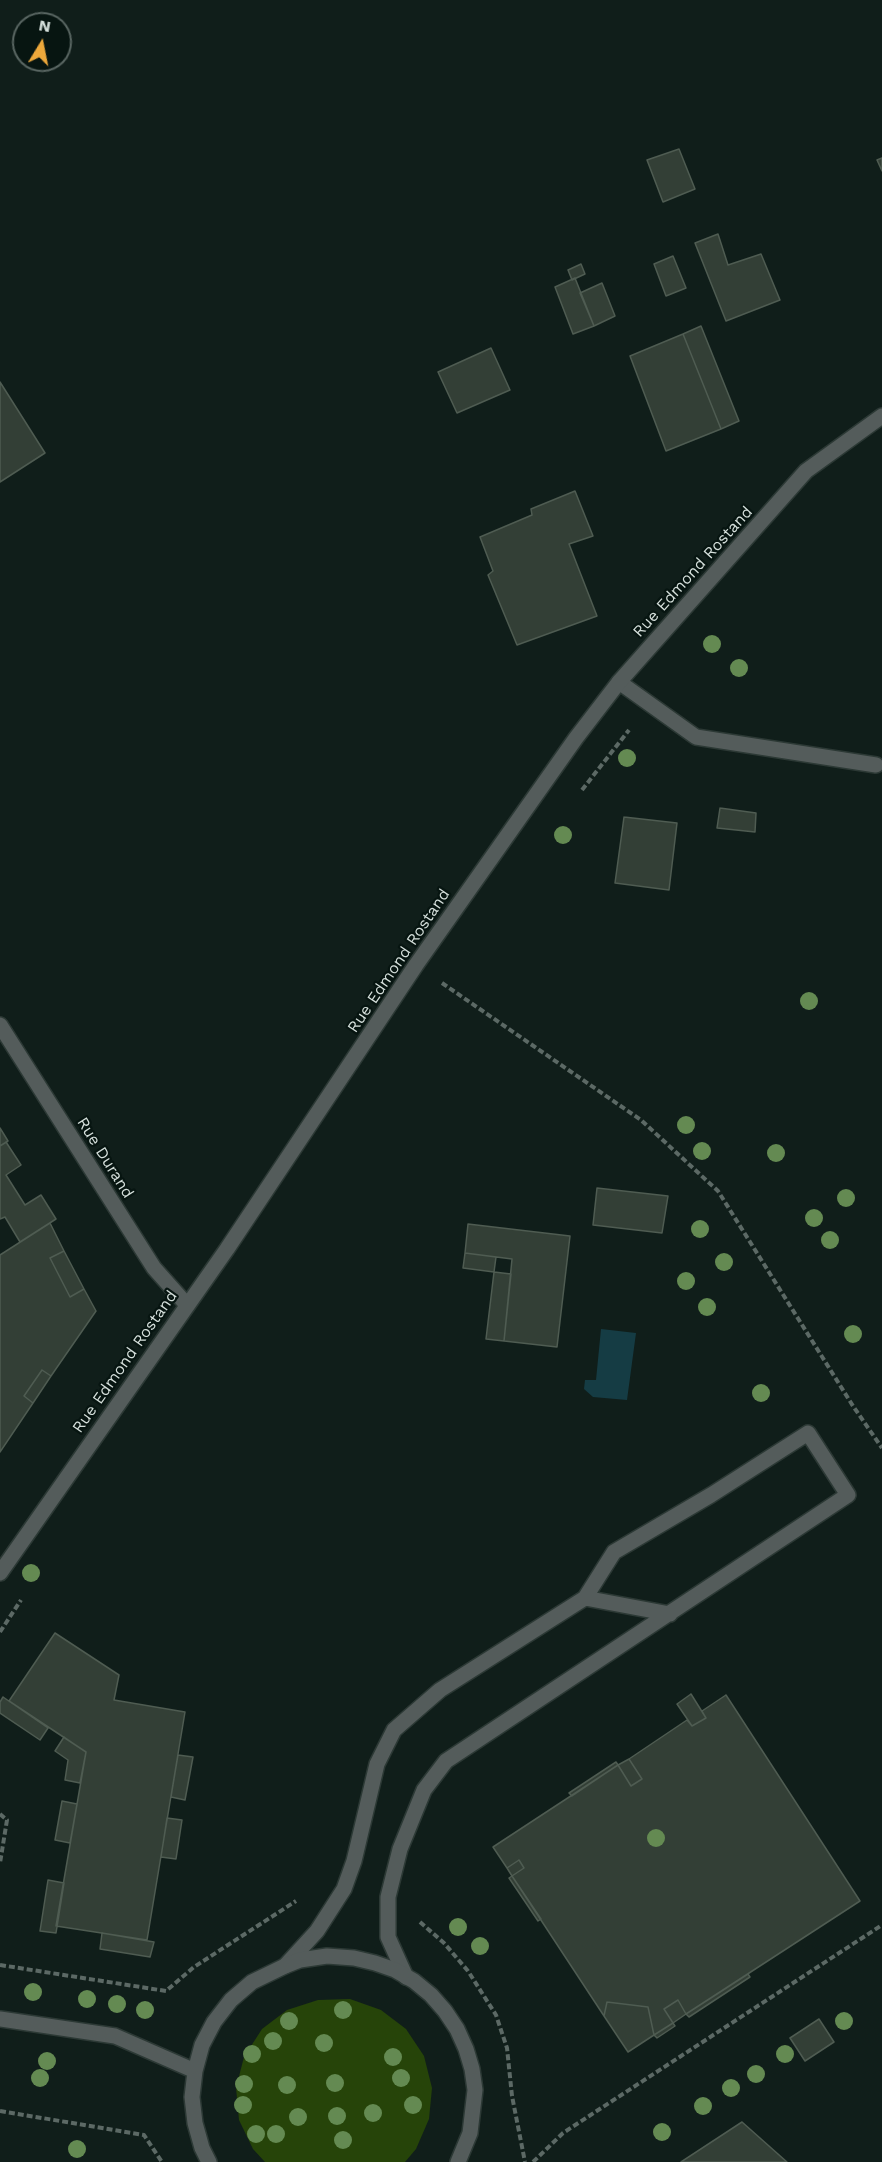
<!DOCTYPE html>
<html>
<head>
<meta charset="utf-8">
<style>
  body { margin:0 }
  #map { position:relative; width:882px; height:2162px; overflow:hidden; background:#101e1a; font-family:"Work Sans",sans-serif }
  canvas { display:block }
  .north { position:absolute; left:12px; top:12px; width:60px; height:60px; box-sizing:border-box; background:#071511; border:2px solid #596662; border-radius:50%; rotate:10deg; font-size:16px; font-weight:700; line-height:24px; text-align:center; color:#d5dfdb }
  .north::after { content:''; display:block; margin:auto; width:21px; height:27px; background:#eda83b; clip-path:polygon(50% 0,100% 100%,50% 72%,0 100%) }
</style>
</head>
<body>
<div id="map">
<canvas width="882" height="2162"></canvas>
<div class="north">N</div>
</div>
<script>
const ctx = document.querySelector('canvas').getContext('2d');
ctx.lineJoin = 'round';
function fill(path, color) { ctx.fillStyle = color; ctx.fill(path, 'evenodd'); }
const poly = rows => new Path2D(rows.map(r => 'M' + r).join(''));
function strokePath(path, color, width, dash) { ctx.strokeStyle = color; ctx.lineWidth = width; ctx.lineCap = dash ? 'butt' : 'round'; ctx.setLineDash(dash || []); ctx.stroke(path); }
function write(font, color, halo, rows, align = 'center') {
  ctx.font = font + ' "Work Sans",sans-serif'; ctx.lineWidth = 4.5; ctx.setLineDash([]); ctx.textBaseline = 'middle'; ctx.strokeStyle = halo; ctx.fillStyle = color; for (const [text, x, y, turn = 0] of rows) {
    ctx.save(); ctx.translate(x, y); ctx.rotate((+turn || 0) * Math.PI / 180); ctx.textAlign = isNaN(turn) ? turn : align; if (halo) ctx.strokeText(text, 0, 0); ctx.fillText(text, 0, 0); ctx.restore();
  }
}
fill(poly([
  [350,1999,381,2010,406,2029,424,2056,432,2088,429,2119,416,2149,405,2162,265,2162,253,2149,239,2120,236,2088,244,2057,262,2029,287,2010,318,2000]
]), '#264409');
fill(poly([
  [601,1329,636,1333,627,1400,593,1397,584,1389,585,1380,596,1380]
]), '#153c44');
const building = poly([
  [679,149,695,189,663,202,647,160,679,149],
  [882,158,882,171,877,160,882,158],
  [718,234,728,265,761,254,780,300,726,321,695,243,718,234],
  [673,256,686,288,666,296,654,264,673,256],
  [581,264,585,274,572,280,568,270,581,264],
  [575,278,594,326,573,334,555,287,575,278],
  [602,283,615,316,594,326,580,293,602,283],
  [701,326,739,421,721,429,683,334,701,326],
  [683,334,721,429,666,451,630,356,683,334],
  [491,348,510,390,457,413,438,372,491,348],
  [0,382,45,453,0,482,0,382],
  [575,491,593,536,569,544,597,616,517,645,488,575,493,571,480,537,532,515,531,509,575,491],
  [720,808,756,813,755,832,717,828,720,808],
  [624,817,677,823,669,890,615,883,624,817],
  [0,1128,8,1141,0,1146,0,1128],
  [6,1142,21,1165,6,1175,25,1205,41,1195,56,1219,20,1242,5,1217,0,1219,0,1146,6,1142],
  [597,1188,668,1196,662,1233,593,1225,597,1188],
  [50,1223,64,1251,50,1258,70,1297,84,1289,96,1311,51,1376,42,1370,24,1396,33,1403,0,1452,0,1255,50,1223],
  [468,1224,570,1236,557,1347,504,1341,512,1259,465,1253,468,1224],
  [64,1251,84,1289,70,1297,50,1258,64,1251],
  [465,1253,496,1257,494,1272,463,1268,465,1253],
  [494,1272,511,1274,504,1341,486,1339,494,1272],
  [42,1370,51,1376,33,1403,24,1396,42,1370],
  [55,1633,119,1675,114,1700,185,1712,147,1940,56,1926,86,1752,9,1701,55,1633],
  [691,1694,706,1718,692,1726,677,1704,691,1694],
  [726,1695,860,1901,686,2014,678,2000,664,2009,673,2023,654,2035,648,2007,607,2002,604,2016,512,1876,524,1868,519,1860,507,1868,493,1847,618,1765,631,1786,642,1779,629,1759,687,1720,692,1726,706,1718,702,1711,726,1695],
  [3,1697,48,1728,40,1740,0,1713,0,1702,3,1697],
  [64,1737,86,1752,80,1783,65,1780,68,1760,55,1751,64,1737],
  [178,1755,193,1757,185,1800,171,1797,178,1755],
  [629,1759,642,1779,631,1786,618,1765,629,1759],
  [616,1762,618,1765,572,1796,569,1793,616,1762],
  [62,1801,77,1804,70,1843,55,1840,62,1801],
  [167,1818,182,1820,176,1859,161,1857,167,1818],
  [519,1860,524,1868,512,1876,507,1868,519,1860],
  [512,1876,541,1919,538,1921,509,1878,512,1876],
  [48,1880,64,1883,56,1933,40,1931,48,1880],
  [102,1933,154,1942,150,1957,100,1949,102,1933],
  [748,1974,750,1977,689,2017,686,2014,748,1974],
  [678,2000,686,2014,673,2023,664,2009,678,2000],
  [607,2002,648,2007,654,2035,628,2052,604,2016,607,2002],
  [819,2019,834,2042,805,2061,790,2038,819,2019],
  [673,2023,675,2026,657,2038,654,2035,673,2023],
  [742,2122,787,2162,681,2162,742,2122]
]);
fill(building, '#333f36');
strokePath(building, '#4f5c52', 1.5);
const lane = poly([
  [619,682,696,737,876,765],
  [585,1598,670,1614],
  [285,1966,317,1931,344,1889,354,1861,377,1764,394,1730,440,1690,585,1598,614,1552,711,1495,808,1433,848,1495,446,1761,424,1790,400,1849,388,1897,388,1937,406,1977]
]);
const street = poly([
  [0,1025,154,1268,187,1305],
  [0,1573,227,1249,416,965,576,738,619,682,806,471,882,416],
  [0,2019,115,2036,195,2071],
  [209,2162,202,2148,195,2123,192,2097,195,2071,202,2045,214,2022,231,2000,252,1982,285,1966,300,1960,327,1956,354,1958,375,1963,395,1970,414,1981,431,1995,445,2011,457,2029,466,2049,472,2069,475,2090,470,2133,458,2162]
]);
strokePath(lane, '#2c3935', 18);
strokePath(street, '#2c3935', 18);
strokePath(poly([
  [582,790,629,730],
  [442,983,641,1120,718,1191,853,1406,882,1448],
  [0,1632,21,1600],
  [0,1814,7,1820,0,1863],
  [420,1922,444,1943,468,1971,496,2015,507,2048,512,2096,525,2162],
  [0,1965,166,1991,194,1967,296,1901],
  [0,2111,144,2135,162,2162],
  [533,2162,563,2133,882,1925]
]), '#5c6965', 4, [6, 3]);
strokePath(lane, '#545c5b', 15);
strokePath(street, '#545c5b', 15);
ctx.fillStyle = '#648a52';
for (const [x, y] of [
  [712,644],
  [739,668],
  [627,758],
  [563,835],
  [809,1001],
  [686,1125],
  [702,1151],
  [776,1153],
  [846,1198],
  [814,1218],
  [700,1229],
  [830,1240],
  [724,1262],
  [686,1281],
  [707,1307],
  [853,1334],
  [761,1393],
  [31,1573],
  [656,1838],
  [458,1927],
  [480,1946],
  [33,1992],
  [87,1999],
  [117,2004],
  [145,2010],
  [343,2010],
  [289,2021],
  [844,2021],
  [273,2041],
  [324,2043],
  [252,2054],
  [785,2054],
  [393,2057],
  [47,2061],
  [756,2074],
  [40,2078],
  [401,2078],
  [335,2083],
  [244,2084],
  [287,2085],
  [731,2088],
  [243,2105],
  [413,2105],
  [703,2106],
  [373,2113],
  [337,2116],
  [298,2117],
  [662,2132],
  [256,2134],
  [276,2134],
  [343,2140],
  [77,2149]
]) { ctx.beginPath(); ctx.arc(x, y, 9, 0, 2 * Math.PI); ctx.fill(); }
write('16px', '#d5dfdb', '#071511', [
  ["Rue Edmond Rostand",693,572,-48],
  ["Rue Edmond Rostand",399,961,-56],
  ["Rue Durand",105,1158,58],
  ["Rue Edmond Rostand",125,1362,-55]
]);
</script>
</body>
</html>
